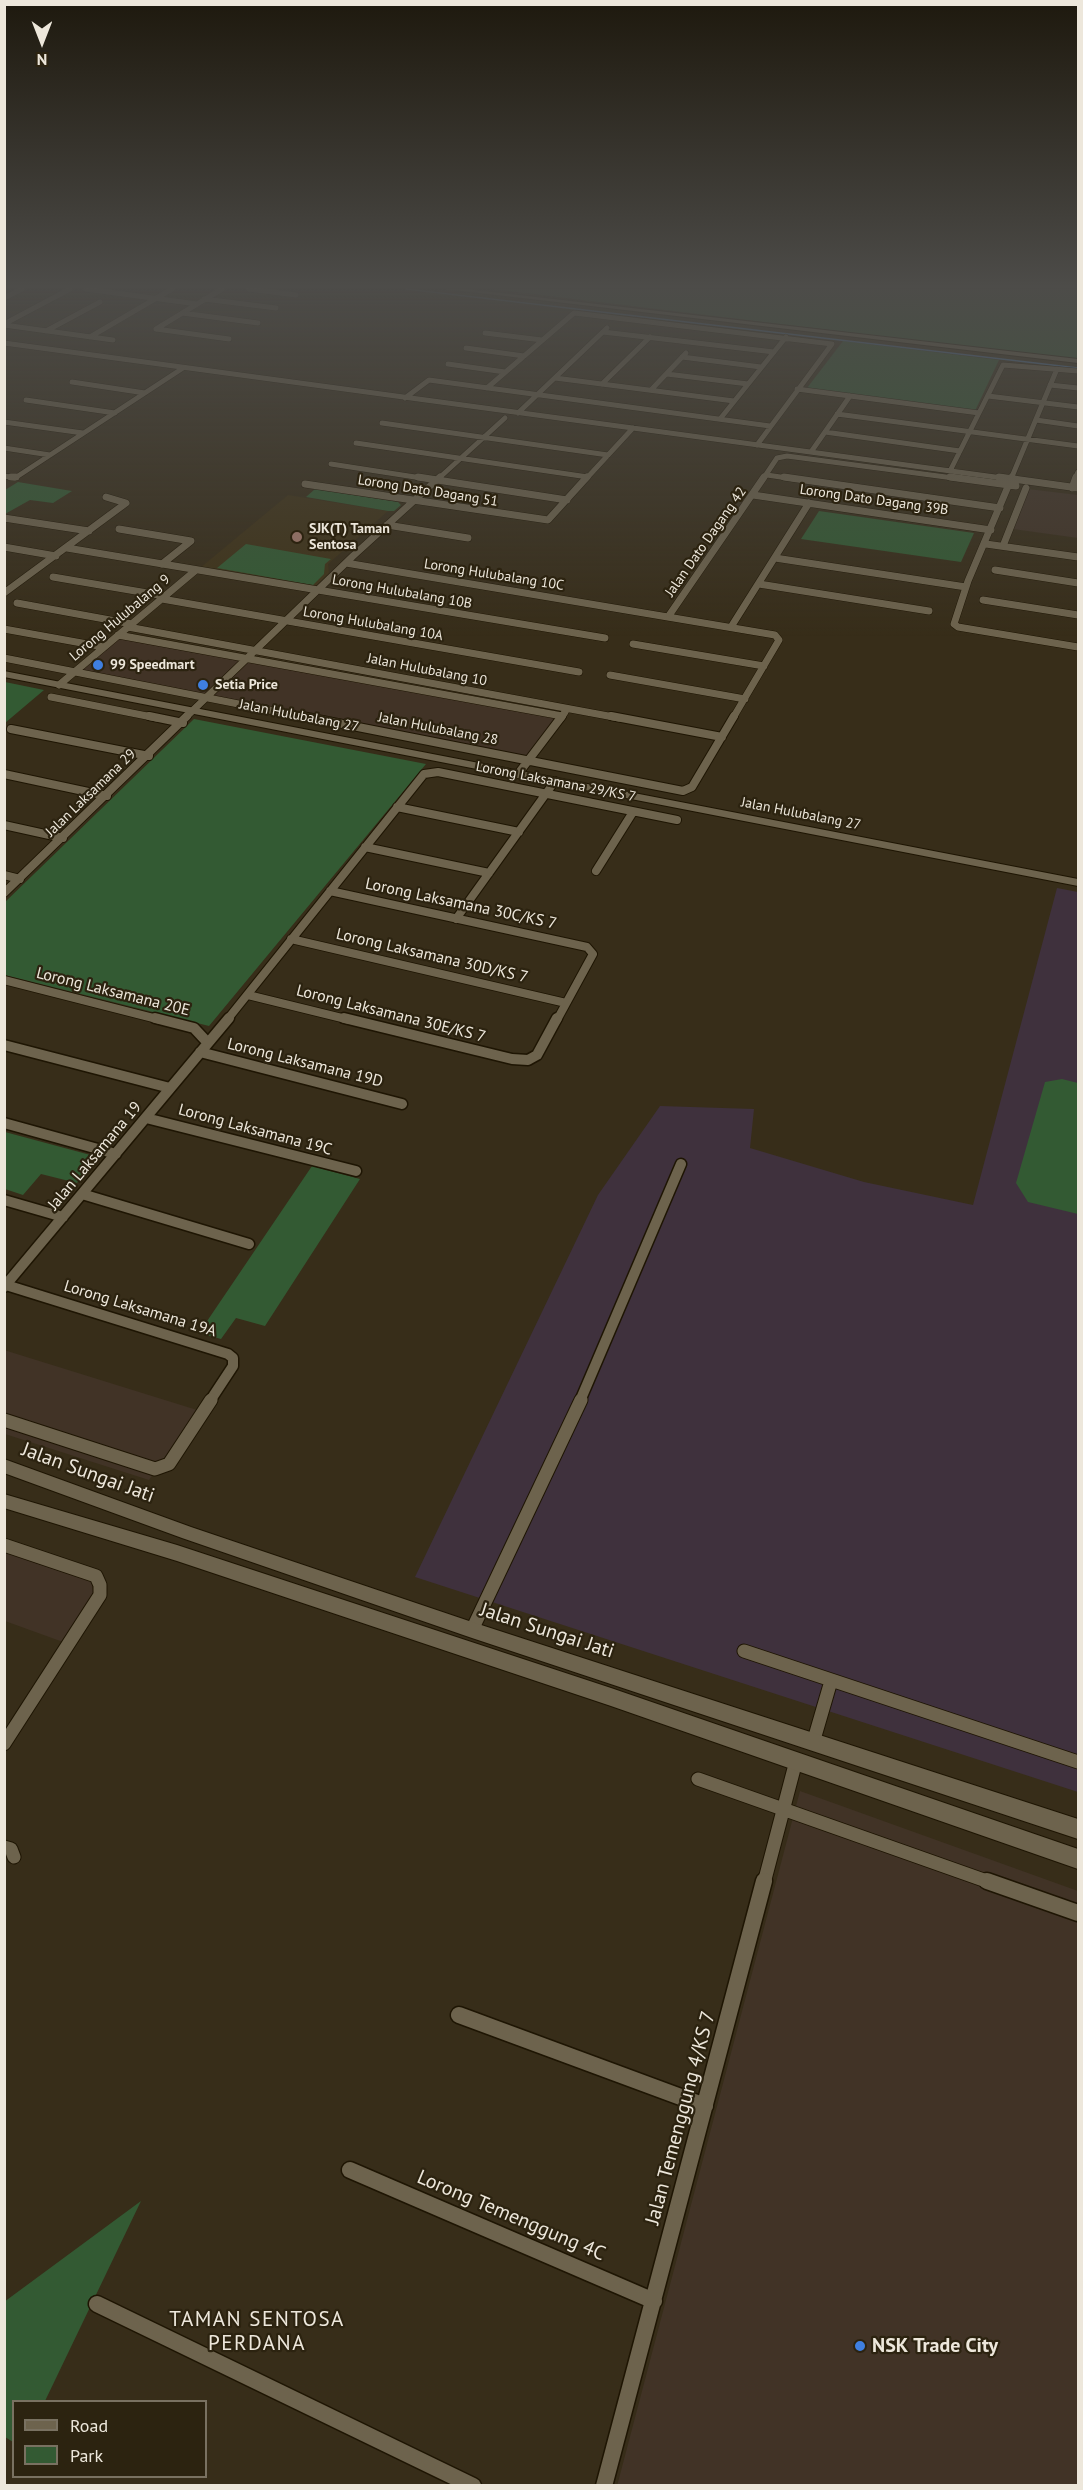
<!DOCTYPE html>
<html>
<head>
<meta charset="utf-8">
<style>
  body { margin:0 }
  #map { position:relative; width:1083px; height:2490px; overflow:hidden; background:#372d19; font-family:"PT Sans",sans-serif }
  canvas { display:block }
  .frame { position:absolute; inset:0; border:6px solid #ede7db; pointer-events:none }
  .legend { position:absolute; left:12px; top:2400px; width:195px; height:78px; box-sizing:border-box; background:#2c2310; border:2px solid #797161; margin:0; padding:8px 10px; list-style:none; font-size:18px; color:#ede7db }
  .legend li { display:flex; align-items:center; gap:12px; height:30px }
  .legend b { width:30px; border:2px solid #797161 }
  .north { position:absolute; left:12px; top:12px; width:60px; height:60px; -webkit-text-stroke:4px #2c2310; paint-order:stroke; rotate:180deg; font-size:16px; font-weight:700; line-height:24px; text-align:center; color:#ede7db }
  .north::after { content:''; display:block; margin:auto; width:21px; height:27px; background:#ede7db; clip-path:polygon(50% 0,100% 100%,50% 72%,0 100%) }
</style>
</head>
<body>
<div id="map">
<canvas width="1083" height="2490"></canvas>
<div class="frame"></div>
<ul class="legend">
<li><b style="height:8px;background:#6d634d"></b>Road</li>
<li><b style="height:16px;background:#335a33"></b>Park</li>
</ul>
<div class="north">N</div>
</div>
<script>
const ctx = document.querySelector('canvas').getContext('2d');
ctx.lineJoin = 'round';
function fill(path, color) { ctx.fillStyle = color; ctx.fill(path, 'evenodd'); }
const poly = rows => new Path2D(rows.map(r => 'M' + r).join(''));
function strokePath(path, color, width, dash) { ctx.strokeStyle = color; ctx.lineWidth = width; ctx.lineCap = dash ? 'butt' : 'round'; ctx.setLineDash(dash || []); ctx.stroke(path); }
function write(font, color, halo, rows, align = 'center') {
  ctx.font = font + ' "PT Sans",sans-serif'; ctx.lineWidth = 4.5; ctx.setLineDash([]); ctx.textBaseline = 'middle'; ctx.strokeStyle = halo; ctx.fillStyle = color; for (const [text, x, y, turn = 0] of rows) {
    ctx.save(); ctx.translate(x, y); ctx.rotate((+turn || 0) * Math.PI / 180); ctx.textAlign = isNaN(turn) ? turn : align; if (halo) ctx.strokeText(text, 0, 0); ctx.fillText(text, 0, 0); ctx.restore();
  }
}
fill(poly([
  [1028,489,1078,495,1078,538,1013,529],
  [119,637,558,718,528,757,79,671],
  [4,1350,197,1410,149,1480,5,1434],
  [4,1551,91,1580,94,1594,63,1642,5,1621],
  [800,1791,1078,1891,1078,2485,617,2486]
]), '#413326');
fill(poly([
  [1057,888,1078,892,1078,1792,415,1577,598,1195,660,1106,754,1109,750,1148,864,1182,973,1205]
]), '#3f313d');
fill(poly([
  [288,495,388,511,328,564,329,573,315,587,200,568]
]), '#3e3217');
fill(poly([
  [491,289,1078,289,1078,360],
  [843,341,999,360,975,411,807,388],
  [18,482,72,491,53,503,30,500,5,514,5,490],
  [315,489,398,502,401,505,394,511,388,511,306,497],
  [819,511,974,533,961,562,801,539],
  [246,544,331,559,325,564,324,574,313,585,217,568],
  [5,682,44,690,5,723,4,682],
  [194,719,426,764,209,1026,5,975,4,903],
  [1062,1079,1078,1083,1078,1214,1028,1202,1016,1183,1045,1082],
  [4,1132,5,1132,98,1157,77,1183,41,1174,23,1195,5,1189],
  [312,1166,360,1179,265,1326,236,1318,221,1339,199,1333],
  [141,2201,45,2401,14,2402,13,2442,5,2437,4,2302]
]), '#335a33');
strokePath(poly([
  [406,289,1078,368]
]), '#4974a7', 1.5);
const streetFar5 = poly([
  [86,289,197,304],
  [249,289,296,295],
  [4,298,22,289],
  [204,299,276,308],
  [182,313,258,323],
  [4,324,70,289],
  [4,325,113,340],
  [156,329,222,289],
  [156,329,229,339],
  [46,331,100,302],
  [603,332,774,352],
  [485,333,542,340],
  [90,337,172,289],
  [4,343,1010,479],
  [466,348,524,356],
  [682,357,761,367],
  [448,364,505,372],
  [667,374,748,384],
  [555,378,734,401],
  [72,382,145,393],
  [602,384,650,337],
  [1050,385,1078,388],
  [487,388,574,313,832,344,757,445],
  [797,389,979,413],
  [651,390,686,353],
  [988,396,1078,407],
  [405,398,429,380,770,426],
  [26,400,115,413],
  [518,413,607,328],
  [837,414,1078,446],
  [720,419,786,337],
  [1036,420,1078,426],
  [4,422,83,433],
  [382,423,608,455],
  [825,432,960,451],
  [356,443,588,477],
  [4,448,50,455],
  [811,452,850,396],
  [331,464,428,479],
  [950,471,1003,365,1078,371],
  [767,475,794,479],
  [4,476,15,478,183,368],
  [438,479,505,418],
  [586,479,633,428],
  [763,479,777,458,787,456,961,479],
  [1011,479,1057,369],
  [1075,479,1078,472]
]);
const streetFar4 = poly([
  [11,477,16,477],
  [418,477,567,500],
  [784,477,1000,508],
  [950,477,1016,486],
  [999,477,1078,488],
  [1012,477,968,581,954,624,958,627,1078,647],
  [305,484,548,520,587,477],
  [1072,488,1076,477],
  [753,495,991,530],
  [4,518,89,531],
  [387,525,468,538],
  [119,529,191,541,162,564],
  [986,544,1078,557],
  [1003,546,1026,488],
  [4,547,56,556],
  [67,548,605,638],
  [775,558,966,587],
  [346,563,775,635,779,640,733,718],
  [995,570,1078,583],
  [53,577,165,596],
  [759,584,929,611],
  [4,593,126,503,106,497],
  [162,599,579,672],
  [983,600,1078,615],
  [17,603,132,624],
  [668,617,764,477],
  [128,627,619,718],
  [731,627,809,503],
  [4,629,104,647],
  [118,635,562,716],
  [633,644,764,666],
  [4,658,310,718],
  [610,675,745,699],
  [59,685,196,570],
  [51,697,157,718],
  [185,718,353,556,440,477],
  [561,718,565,712]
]);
const streetFar3 = poly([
  [149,716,183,723],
  [302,716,683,791,692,787,734,716],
  [611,716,722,737],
  [11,729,149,756],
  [4,774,107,796],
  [518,774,562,716],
  [397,807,519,832],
  [4,825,63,838],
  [365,847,489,873],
  [596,871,633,812],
  [4,875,20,879],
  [330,891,587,947,593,954,557,1020],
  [4,893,187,716],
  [456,919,555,781],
  [291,939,566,1003],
  [4,980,161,1020],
  [248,995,350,1020],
  [227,1020,424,774,438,772,677,820]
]);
const streetFar2 = poly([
  [155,1018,194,1028,208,1043],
  [344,1018,512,1059,528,1060,537,1055,557,1018],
  [4,1045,170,1088],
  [200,1052,402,1104],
  [146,1118,356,1171],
  [4,1123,116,1154],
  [82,1194,249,1244],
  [4,1200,63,1217],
  [6,1285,228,1354,233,1358,233,1366,210,1401],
  [4,1287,229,1018],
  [580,1401,681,1164]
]);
const streetFar1 = poly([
  [4,1420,155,1469,169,1464,211,1400],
  [4,1545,96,1576,100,1585,100,1595,4,1744],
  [472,1630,581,1400],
  [744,1651,1078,1762],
  [813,1743,831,1681],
  [698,1779,992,1883],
  [4,1847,11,1849,14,1857],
  [764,1883,796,1761]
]);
const street = poly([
  [987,1881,1078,1913],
  [459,2015,705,2106],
  [350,2170,654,2301],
  [97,2304,473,2486],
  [604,2486,764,1881]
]);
const secondary = poly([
  [446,289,465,289,1078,359,1078,363,446,289],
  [4,671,1078,879,1078,886,4,677,4,671],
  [4,1459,191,1527,472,1622,1078,1819,1078,1839,472,1638,182,1538,4,1473,4,1459],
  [4,1494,177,1545,611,1688,1078,1849,1078,1869,611,1706,177,1561,4,1508,4,1494]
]);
strokePath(streetFar5, '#1e1503', 6);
strokePath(streetFar4, '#1e1503', 8);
strokePath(streetFar3, '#1e1503', 10);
strokePath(streetFar2, '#1e1503', 13);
strokePath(streetFar1, '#1e1503', 15);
strokePath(street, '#1e1503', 19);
strokePath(secondary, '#1e1503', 2);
strokePath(streetFar5, '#6d634d', 5);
strokePath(streetFar4, '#6d634d', 7);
strokePath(streetFar3, '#6d634d', 8);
strokePath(streetFar2, '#6d634d', 10);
strokePath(streetFar1, '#6d634d', 13);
strokePath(street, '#6d634d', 16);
fill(secondary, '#6d634d');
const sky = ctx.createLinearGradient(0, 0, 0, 637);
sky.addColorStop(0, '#1e190e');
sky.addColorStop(0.45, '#4d4c49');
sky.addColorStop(1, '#4d4c4900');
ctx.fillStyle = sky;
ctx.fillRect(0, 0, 1083, 637);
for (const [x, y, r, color] of [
  [297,537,6,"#8d6e63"],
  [98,665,6,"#3f7fe0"],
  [203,685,6,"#3f7fe0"],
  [860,2346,6,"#3f7fe0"]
]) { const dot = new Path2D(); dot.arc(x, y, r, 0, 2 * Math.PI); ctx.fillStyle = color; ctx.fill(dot); strokePath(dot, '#2c2310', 2); }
write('14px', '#ede7db', '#2c2310', [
  ["Lorong Dato Dagang 51",428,491,9],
  ["Lorong Dato Dagang 39B",874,500,8],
  ["Jalan Dato Dagang 42",706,542,-55],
  ["Lorong Hulubalang 10C",494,575,9],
  ["Lorong Hulubalang 10B",402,592,10],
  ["Lorong Hulubalang 9",120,618,-40],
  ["Lorong Hulubalang 10A",373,624,10],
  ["Jalan Hulubalang 10",427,670,11],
  ["Jalan Hulubalang 27",299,716,11],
  ["Jalan Hulubalang 28",438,729,11],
  ["Lorong Laksamana 29/KS 7",556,782,11],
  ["Jalan Laksamana 29",91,793,-44],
  ["Jalan Hulubalang 27",801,814,11]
]);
write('bold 14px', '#ede7db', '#2c2310', [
  ["SJK(T) Taman",309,529],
  ["Sentosa",309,545],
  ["99 Speedmart",110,665],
  ["Setia Price",215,685]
], 'left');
write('16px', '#ede7db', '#2c2310', [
  ["Lorong Laksamana 30C/KS 7",461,904,12],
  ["Lorong Laksamana 30D/KS 7",432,956,13],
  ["Lorong Laksamana 20E",113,992,14],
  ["Lorong Laksamana 30E/KS 7",391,1014,14],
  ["Lorong Laksamana 19D",305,1063,14],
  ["Lorong Laksamana 19C",255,1130,15],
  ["Jalan Laksamana 19",95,1156,-50],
  ["Lorong Laksamana 19A",140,1309,17]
]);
write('20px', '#ede7db', '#2c2310', [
  ["Jalan Sungai Jati",88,1473,20],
  ["Jalan Sungai Jati",547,1631,18],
  ["Jalan Temenggung 4/KS 7",681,2118,-75],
  ["Lorong Temenggung 4C",511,2216,23]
]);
write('bold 20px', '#ede7db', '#2c2310', [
  ["NSK Trade City",872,2346]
], 'left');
ctx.letterSpacing = '1.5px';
write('21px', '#ede7db', '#2c2310', [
  ["TAMAN SENTOSA",257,2320],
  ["PERDANA",257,2344]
]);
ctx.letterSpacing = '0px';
</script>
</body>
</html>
